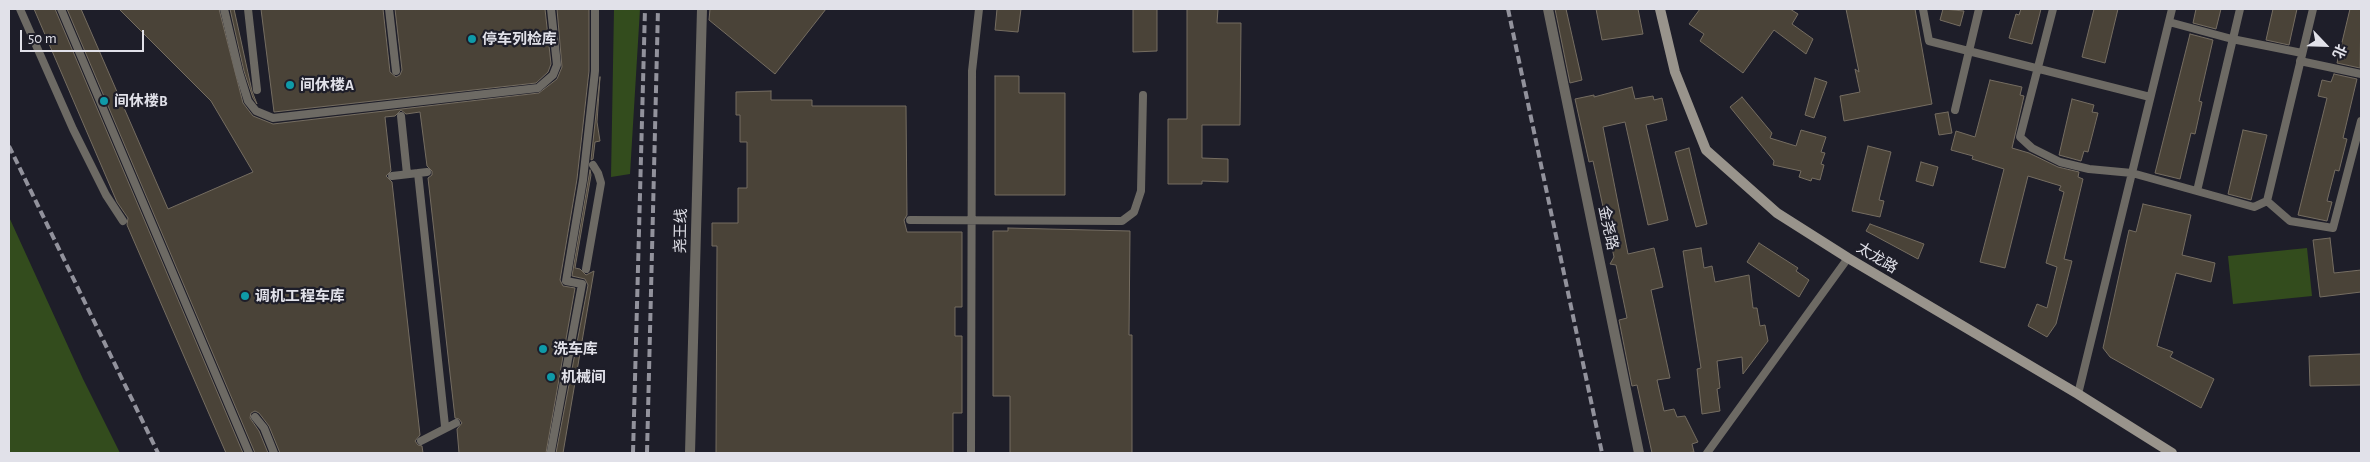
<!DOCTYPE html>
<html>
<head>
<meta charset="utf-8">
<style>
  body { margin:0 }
  #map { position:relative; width:2370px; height:462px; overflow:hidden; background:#1e1e29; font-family:"Alegreya Sans","Noto Sans SC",sans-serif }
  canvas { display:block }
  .frame { position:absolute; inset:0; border:10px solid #e1e1e9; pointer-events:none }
  .north { position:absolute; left:2300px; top:20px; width:50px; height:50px; -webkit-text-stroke:4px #1e1e29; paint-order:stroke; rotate:114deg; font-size:14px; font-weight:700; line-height:20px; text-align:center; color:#e1e1e9 }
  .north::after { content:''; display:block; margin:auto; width:18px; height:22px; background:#e1e1e9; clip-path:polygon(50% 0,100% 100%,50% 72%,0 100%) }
  .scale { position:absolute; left:20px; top:30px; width:124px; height:22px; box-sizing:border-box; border:2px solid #e1e1e9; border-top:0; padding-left:6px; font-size:15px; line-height:18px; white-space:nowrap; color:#e1e1e9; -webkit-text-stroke:4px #1e1e29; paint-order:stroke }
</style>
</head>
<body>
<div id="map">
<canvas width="2370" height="462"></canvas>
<div class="frame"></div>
<div class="north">北</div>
<div class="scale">50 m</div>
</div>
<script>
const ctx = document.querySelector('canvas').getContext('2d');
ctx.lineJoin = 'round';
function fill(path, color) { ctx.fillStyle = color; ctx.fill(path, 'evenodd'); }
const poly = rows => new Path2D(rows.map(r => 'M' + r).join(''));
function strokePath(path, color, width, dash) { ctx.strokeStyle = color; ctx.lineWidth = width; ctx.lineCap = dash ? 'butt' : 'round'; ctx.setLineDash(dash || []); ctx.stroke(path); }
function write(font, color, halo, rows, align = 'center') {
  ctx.font = font + ' "Alegreya Sans","Noto Sans SC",sans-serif'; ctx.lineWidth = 4.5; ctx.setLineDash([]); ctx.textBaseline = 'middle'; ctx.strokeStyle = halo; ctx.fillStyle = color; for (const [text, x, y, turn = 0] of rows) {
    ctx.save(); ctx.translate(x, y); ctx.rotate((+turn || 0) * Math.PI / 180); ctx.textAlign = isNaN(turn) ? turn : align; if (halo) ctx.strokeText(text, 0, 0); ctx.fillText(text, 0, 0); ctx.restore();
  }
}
fill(poly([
  [614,9,640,9,630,174,611,177],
  [9,217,83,379,120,453,9,453],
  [2307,248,2312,296,2233,304,2228,256]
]), '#334c1d');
const building = poly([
  [34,9,55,9,243,453,226,453,127,225,128,218,117,202,34,9],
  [67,9,81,9,168,209,253,172,211,101,119,9,219,9,243,103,253,116,273,124,539,93,557,79,562,67,557,9,589,9,589,71,577,179,560,280,563,286,575,288,546,453,459,453,457,429,462,423,459,419,455,418,428,178,432,175,432,171,427,166,420,112,406,114,401,110,395,116,385,117,391,171,386,176,392,182,420,435,415,441,418,445,422,446,423,453,280,453,269,426,259,413,255,411,251,413,250,418,259,431,268,453,255,453,67,9],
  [230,9,234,9,252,91,257,104,253,98,244,71,230,9],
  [261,9,383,9,390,72,396,77,400,75,402,70,395,9,545,9,551,64,548,72,536,83,274,112,261,9],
  [710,9,826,9,775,74,709,20,710,9],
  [997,9,1021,9,1018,32,995,30,997,9],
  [1133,9,1157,9,1157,51,1133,52,1133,9],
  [1187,9,1218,9,1217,23,1241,23,1240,125,1202,125,1202,158,1228,159,1228,182,1202,181,1202,184,1168,184,1168,119,1187,119,1187,9],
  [1555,9,1566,9,1582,80,1570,83,1555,9],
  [1596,9,1638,9,1643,34,1602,40,1596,9],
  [1700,9,1790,9,1798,14,1792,24,1813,39,1806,54,1774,30,1743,73,1700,41,1704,34,1689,24,1700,9],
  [1846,9,1915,9,1932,104,1844,121,1840,96,1860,92,1855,69,1859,72,1846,9],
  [1943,9,1964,11,1960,26,1940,20,1943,9],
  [2021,9,2041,9,2032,44,2009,38,2016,14,2019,15,2021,9],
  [2094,9,2118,9,2105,63,2082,57,2094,9],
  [2196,9,2221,9,2216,29,2193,23,2196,9],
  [2273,9,2297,9,2289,45,2266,40,2273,9],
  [2350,9,2361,9,2360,68,2337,63,2350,9],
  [2190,34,2213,40,2199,101,2202,102,2195,134,2191,133,2180,179,2155,173,2190,34],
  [2334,74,2357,79,2343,138,2347,139,2339,171,2335,170,2327,201,2332,202,2327,221,2298,215,2327,98,2318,96,2322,80,2331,82,2334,74],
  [995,76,1019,76,1019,93,1065,93,1065,195,995,195,995,76],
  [600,77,597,122,600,141,595,142,593,159,591,160,600,77],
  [1815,78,1827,82,1814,118,1805,115,1815,78],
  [1990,80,2022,87,2020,95,2024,96,2012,148,2029,153,2058,167,2079,172,2078,177,2083,179,2064,259,2072,261,2056,324,2047,337,2028,326,2037,304,2047,308,2057,267,2046,263,2064,192,2059,190,2061,186,2028,176,2005,268,1980,262,2004,169,1972,159,1973,156,1951,150,1956,131,1975,137,1990,80],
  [1632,87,1635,99,1653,96,1654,100,1662,98,1667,120,1646,125,1668,220,1648,225,1625,122,1603,127,1628,254,1654,248,1663,287,1651,290,1670,378,1657,380,1664,411,1674,409,1677,417,1685,416,1698,442,1692,444,1694,452,1685,453,1652,453,1637,385,1632,386,1619,320,1627,318,1616,265,1610,264,1614,257,1593,161,1589,162,1575,99,1594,95,1594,97,1632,87],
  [771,91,771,100,812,100,812,106,906,106,907,215,904,220,907,232,962,232,962,307,955,307,955,336,962,336,962,413,953,413,953,453,716,453,717,246,712,246,712,223,738,223,738,188,747,188,747,142,740,142,740,115,736,115,736,92,771,91],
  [1742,97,1772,133,1770,138,1796,146,1801,130,1826,137,1821,152,1825,153,1821,164,1824,165,1820,180,1812,178,1811,181,1799,177,1801,171,1773,165,1774,161,1730,107,1742,97],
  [2072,99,2094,105,2092,112,2098,113,2088,152,2084,151,2081,161,2059,155,2072,99],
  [1948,112,1952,133,1939,135,1935,114,1948,112],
  [2243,130,2267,135,2251,200,2228,194,2243,130],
  [1868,146,1891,152,1879,200,1884,201,1880,217,1852,211,1868,146],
  [1689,148,1707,224,1696,227,1675,152,1689,148],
  [1921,162,1938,167,1933,186,1916,181,1921,162],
  [590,170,591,175,575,268,580,269,586,275,594,271,563,453,556,453,588,285,585,279,572,276,590,170],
  [2143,204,2191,215,2182,255,2215,263,2211,282,2176,273,2157,346,2173,352,2170,357,2214,379,2201,408,2110,357,2103,348,2129,230,2136,232,2143,204],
  [1870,224,1924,244,1918,259,1866,231,1870,224],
  [1008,228,1130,231,1129,335,1132,335,1132,453,1010,453,1010,396,993,396,993,231,1008,231,1008,228],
  [2330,238,2334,273,2361,270,2361,292,2320,297,2313,240,2330,238],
  [1759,243,1798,268,1796,271,1809,280,1799,297,1747,262,1759,243],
  [1701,248,1704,268,1712,266,1715,282,1749,275,1753,308,1757,308,1760,326,1765,325,1768,341,1743,374,1742,357,1717,361,1720,388,1717,389,1720,411,1702,414,1697,369,1701,368,1683,251,1701,248],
  [2361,354,2361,385,2310,386,2309,356,2361,354]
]);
fill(building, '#4a4338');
strokePath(building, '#756d61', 1);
strokePath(poly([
  [20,9,73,129,106,195,123,221],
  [248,9,257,90],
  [389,9,396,71],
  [1923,9,1929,41,2150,97],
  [2053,9,2020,137,2032,148,2060,162,2089,169,2132,173,2254,207,2267,201,2290,221,2333,228,2361,121],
  [2169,22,2232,39,2302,53],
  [2300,61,2361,74],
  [1955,110,1979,9],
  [401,116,407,174],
  [418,173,445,426],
  [392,176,427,172],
  [2197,191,2240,9],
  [2267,201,2313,9],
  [910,220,1122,221,1134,212,1141,191,1143,95],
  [586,269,601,183,598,173,593,165],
  [2078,394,2172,9],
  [255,417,264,428,274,453],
  [421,441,456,423],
  [971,453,972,71,979,9],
  [1707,453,1848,258]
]), '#6d6a64', 8);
strokePath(poly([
  [1548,9,1639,453],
  [690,453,702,9]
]), '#6d6a64', 10);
strokePath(poly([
  [1660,9,1675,72,1706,150,1777,213,1848,258,2078,394,2172,453]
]), '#99948c', 10);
strokePath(poly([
  [1508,9,1602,453],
  [9,146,158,453],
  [633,453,645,9],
  [647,453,658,9]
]), '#92929c', 4, [8, 4]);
strokePath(poly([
  [61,9,249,453],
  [224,9,239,72,248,101,256,111,273,118,538,88,553,75,557,65,551,9],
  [551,451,582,284,566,281,583,180,595,71,595,9]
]), '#6d6a64', 8);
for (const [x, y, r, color] of [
  [472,39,5,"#0f9aa8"],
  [290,85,5,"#0f9aa8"],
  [104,101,5,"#0f9aa8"],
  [245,296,5,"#0f9aa8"],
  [543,349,5,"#0f9aa8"],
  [551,377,5,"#0f9aa8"]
]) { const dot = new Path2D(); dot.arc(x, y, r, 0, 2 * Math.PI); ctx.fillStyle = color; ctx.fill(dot); strokePath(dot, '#1e1e29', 2); }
write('bold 15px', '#e1e1e9', '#1e1e29', [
  ["停车列检库",482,39],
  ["间休楼A",300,85],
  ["间休楼B",114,101],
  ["调机工程车库",255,296],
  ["洗车库",553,349],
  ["机械间",561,377]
], 'left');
write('15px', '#e1e1e9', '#1e1e29', [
  ["金尧路",1608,228,78],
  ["尧王线",681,231,-89],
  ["太龙路",1877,258,31]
]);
</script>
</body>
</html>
